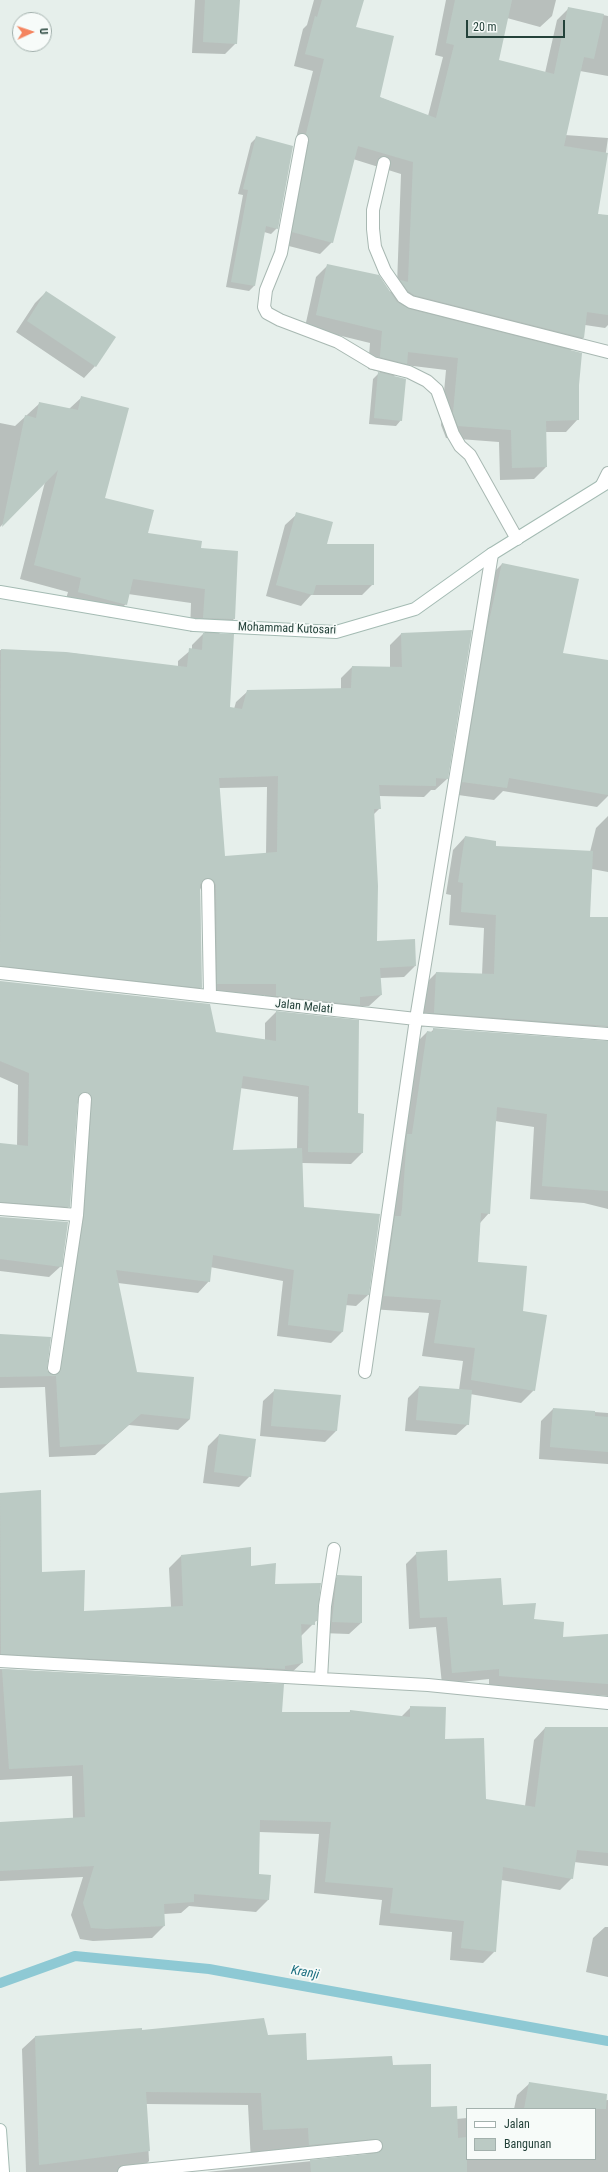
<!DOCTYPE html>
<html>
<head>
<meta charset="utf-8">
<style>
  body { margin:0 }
  #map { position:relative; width:608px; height:2172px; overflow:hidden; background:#e6efeb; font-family:"Roboto Condensed",sans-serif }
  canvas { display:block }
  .legend { position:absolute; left:466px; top:2108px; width:130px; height:52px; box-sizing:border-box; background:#f7fbf9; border:1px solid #a3b1ad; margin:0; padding:5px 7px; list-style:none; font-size:12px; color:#24423a }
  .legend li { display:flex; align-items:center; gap:8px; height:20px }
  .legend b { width:20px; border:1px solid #a3b1ad }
  .north { position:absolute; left:12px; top:12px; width:40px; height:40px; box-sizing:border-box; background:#f7fbf9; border:1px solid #a3b1ad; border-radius:50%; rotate:87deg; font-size:11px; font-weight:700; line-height:16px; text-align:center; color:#24423a }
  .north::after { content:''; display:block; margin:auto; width:14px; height:18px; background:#f4845f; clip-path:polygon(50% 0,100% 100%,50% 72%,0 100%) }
  .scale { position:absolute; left:466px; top:20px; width:99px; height:18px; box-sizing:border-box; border:2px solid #24423a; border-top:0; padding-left:5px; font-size:12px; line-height:14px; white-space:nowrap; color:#24423a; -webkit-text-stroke:3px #f7fbf9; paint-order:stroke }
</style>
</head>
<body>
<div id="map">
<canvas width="608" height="2172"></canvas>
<ul class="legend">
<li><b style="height:5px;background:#fff"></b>Jalan</li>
<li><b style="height:11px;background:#bbcac4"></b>Bangunan</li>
</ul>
<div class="north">U</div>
<div class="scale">20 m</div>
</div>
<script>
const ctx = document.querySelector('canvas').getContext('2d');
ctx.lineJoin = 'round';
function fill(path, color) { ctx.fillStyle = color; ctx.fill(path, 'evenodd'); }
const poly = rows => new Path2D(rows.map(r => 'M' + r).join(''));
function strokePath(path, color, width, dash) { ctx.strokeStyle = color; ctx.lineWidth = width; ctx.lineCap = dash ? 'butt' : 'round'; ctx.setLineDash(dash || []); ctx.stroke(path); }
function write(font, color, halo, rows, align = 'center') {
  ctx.font = font + ' "Roboto Condensed",sans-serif'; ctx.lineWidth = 3.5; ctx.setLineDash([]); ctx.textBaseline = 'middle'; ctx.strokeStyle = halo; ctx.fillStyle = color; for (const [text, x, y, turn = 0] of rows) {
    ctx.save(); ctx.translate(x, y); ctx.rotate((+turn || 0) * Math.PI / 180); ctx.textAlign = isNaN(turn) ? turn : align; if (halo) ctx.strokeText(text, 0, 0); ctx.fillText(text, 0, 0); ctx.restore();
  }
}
fill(poly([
  [195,0,239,0,236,43,225,54,192,53],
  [314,0,363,0,355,27,379,97,428,116,443,57,435,55,446,0,556,0,552,16,540,27,507,18,498,61,545,73,557,20,569,8,608,16,608,76,580,71,565,135,608,138,597,214,608,216,608,325,605,328,585,325,583,338,570,351,578,385,578,419,566,432,545,432,546,467,534,479,500,480,499,442,446,438,441,425,446,370,405,365,393,377,401,420,396,426,369,424,373,379,380,372,368,369,370,343,305,327,316,277,328,265,390,292,397,285,401,174,353,159,332,242,320,254,281,244,298,154,294,146,313,71,294,66,303,29,307,25],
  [256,138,277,228,271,234,264,232,254,286,249,291,226,287,243,195,238,194,251,143],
  [46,292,95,366,84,378,16,332,35,303],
  [82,397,103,499,147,534,200,549,237,552,234,619,218,635,229,708,234,709,236,702,248,691,341,690,341,678,352,667,390,668,390,645,401,634,471,632,447,779,435,790,431,790,424,797,379,796,380,808,373,815,376,942,415,966,404,977,380,978,381,995,369,1006,265,1007,265,995,206,995,205,897,200,888,201,987,190,999,0,978,0,650,71,653,178,667,178,661,192,649,192,645,205,632,190,632,191,603,128,594,126,604,111,618,64,606,68,592,20,579,45,482,0,527,0,423,15,426,40,403,69,409],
  [267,787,266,854,224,857,219,788],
  [297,514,326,545,373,584,362,595,311,595,301,606,266,596,285,525],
  [502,564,562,654,608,661,608,796,597,807,503,791,494,800,451,794,490,576],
  [608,816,608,872,592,869,589,918,608,918,608,1027,589,1026,578,1037,422,1025,423,986,436,973,482,975,484,928,449,925,451,895,446,894,453,850,465,837,494,847,590,852,596,828],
  [0,982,215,1033,265,1041,265,1023,276,1012,357,1114,362,1153,351,1164,302,1163,303,1208,368,1295,356,1306,345,1305,342,1332,331,1343,277,1336,283,1281,210,1267,209,1281,198,1293,118,1283,136,1373,190,1419,178,1430,129,1425,95,1455,49,1457,45,1387,0,1388,0,1335,51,1375,74,1228,82,1111,76,1101,69,1206,58,1218,0,1213,0,1144,17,1146,18,1085,0,1077],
  [240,1088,298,1097,297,1149,232,1151],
  [434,1029,608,1055,608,1209,584,1203,530,1199,534,1127,495,1121,489,1213,480,1223,477,1263,522,1312,534,1390,521,1403,470,1394,468,1424,456,1435,405,1431,408,1398,419,1387,459,1390,463,1361,422,1356,429,1313,371,1309,414,1045,427,1032,430,1033],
  [0,1218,61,1266,49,1277,0,1271],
  [275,1390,340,1396,336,1431,325,1442,260,1436,263,1401],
  [553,1409,608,1413,608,1464,539,1459,541,1421],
  [219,1435,250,1476,239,1487,203,1483,208,1446],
  [40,1491,41,1573,83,1612,171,1607,169,1568,181,1556,250,1567,316,1621,301,1636,302,1663,290,1674,0,1665,0,1494],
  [417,1553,447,1582,533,1620,562,1638,608,1635,608,1696,489,1686,489,1679,442,1684,436,1627,409,1629,406,1564],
  [338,1576,361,1623,349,1634,321,1633,327,1587],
  [0,1669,283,1685,281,1713,348,1713,351,1711,401,1717,411,1707,444,1740,485,1800,525,1806,534,1740,545,1728,608,1735,608,1866,574,1862,572,1878,560,1890,501,1880,495,1951,483,1963,450,1960,452,1932,379,1925,382,1900,314,1893,319,1834,259,1832,258,1874,268,1900,256,1912,189,1906,181,1913,164,1914,164,1926,152,1938,93,1941,80,1939,71,1915,83,1877,0,1881,0,1823,73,1819,72,1776,0,1780],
  [605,1927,608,1927,608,1977,586,1972,593,1938],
  [141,2029,141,2031,268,2036,306,2061,392,2066,430,2109,456,2119,467,2118,467,2159,595,2159,595,2109,514,2109,517,2095,530,2083,589,2102,608,2100,608,2172,207,2172,369,2155,367,2152,251,2162,248,2105,146,2104,149,2161,139,2172,26,2172,22,2049,35,2037]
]), '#0003');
strokePath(poly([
  [0,1983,75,1956,209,1969,608,2041]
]), '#8ec9d4', 10);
fill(poly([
  [205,0,240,0,237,44,203,42],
  [322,0,364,0,356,27,394,36,380,97,436,118,454,45,446,43,455,0,512,0,499,60,554,74,568,7,604,14,594,59,584,57,564,146,608,153,598,214,608,215,608,315,587,312,584,338,414,295,408,291,400,280,408,282,413,162,358,146,333,243,292,232,309,141,306,134,324,59,305,54,315,16,317,17],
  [256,136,293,146,278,229,266,226,255,286,231,282,248,190,243,189],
  [327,264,379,275,397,302,409,309,582,353,579,385,579,420,546,421,547,467,512,468,511,430,458,426,453,413,458,358,408,352,407,364,380,357,382,331,316,315],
  [46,291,116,337,96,367,27,321],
  [378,372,406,379,402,421,374,418],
  [81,396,129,408,105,498,154,510,148,533,202,541,201,548,238,551,235,619,203,618,205,589,133,579,127,605,78,592,81,578,34,565,58,470,2,527,25,415,36,418,39,402,78,410],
  [296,512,333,522,327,544,374,544,374,585,316,585,313,595,276,585],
  [502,563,579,579,563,653,608,660,608,795,509,778,507,788,462,782,487,630],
  [472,630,448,779,436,778,436,786,379,785,381,809,374,809,378,886,377,941,415,939,416,966,380,968,382,995,360,997,360,1005,276,996,276,984,217,984,216,885,214,881,208,878,204,879,200,885,202,988,0,966,1,649,66,652,187,667,189,648,202,650,203,633,234,634,230,707,242,709,247,690,351,688,352,666,402,667,401,633],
  [278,776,277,852,225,856,219,778],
  [465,836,496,841,496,846,593,851,590,917,608,917,608,1026,434,1013,436,972,494,974,496,915,461,912,463,883,458,882],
  [0,981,210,1004,216,1032,276,1041,276,1011,359,1020,358,1113,364,1114,363,1153,308,1152,309,1086,243,1076,233,1150,302,1148,304,1207,380,1214,369,1295,348,1294,343,1332,288,1325,294,1270,213,1255,210,1282,116,1270,137,1372,194,1377,190,1419,141,1414,107,1444,60,1447,56,1376,0,1377,0,1334,51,1337,47,1370,53,1375,60,1372,84,1216,92,1099,89,1093,85,1092,79,1095,78,1098,70,1207,0,1202,0,1143,28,1146,29,1073,0,1061],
  [433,1028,608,1041,608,1191,542,1186,547,1114,497,1107,490,1214,481,1213,478,1262,527,1266,523,1311,547,1315,535,1391,471,1380,475,1348,434,1343,441,1300,384,1296,395,1216,401,1216,402,1209,407,1134,412,1134,427,1031,433,1032],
  [0,1217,68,1222,62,1267,0,1259],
  [419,1386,472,1390,469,1425,416,1420],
  [274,1389,341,1395,337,1431,271,1426],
  [553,1408,595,1411,595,1416,608,1417,608,1452,550,1447],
  [219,1434,256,1439,251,1477,214,1472],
  [41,1490,42,1572,85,1570,84,1611,183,1606,181,1555,251,1547,251,1566,276,1563,275,1584,321,1583,317,1621,315,1621,315,1625,301,1624,303,1663,285,1666,285,1669,1,1654,0,1493],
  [447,1550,448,1581,501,1578,503,1605,536,1603,534,1619,564,1622,563,1637,608,1634,608,1684,499,1676,499,1669,452,1673,447,1617,420,1618,416,1552],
  [337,1575,362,1576,362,1623,332,1622],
  [2,1669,284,1684,282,1712,350,1712,350,1710,410,1717,410,1706,446,1707,445,1739,484,1738,486,1799,535,1807,545,1727,608,1727,608,1853,577,1850,573,1879,503,1867,496,1952,461,1948,464,1921,390,1913,393,1888,325,1882,331,1822,260,1820,259,1874,271,1875,269,1900,194,1894,194,1902,164,1904,165,1926,106,1929,91,1928,83,1903,94,1866,0,1871,0,1822,85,1817,83,1765,9,1769],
  [264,2018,268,2035,306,2033,307,2060,392,2056,393,2065,431,2064,431,2107,457,2106,458,2138,467,2137,467,2172,311,2172,310,2160,377,2153,383,2149,382,2142,375,2139,309,2145,308,2128,263,2130,261,2093,146,2092,150,2151,39,2165,35,2036,142,2028,142,2030],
  [529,2082,607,2094,606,2109,524,2109]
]), '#bbcac4');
const street = poly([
  [302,140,281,253,266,290,264,307,267,313,280,320,338,342,373,363,409,372,427,381,437,390,453,434,460,446,470,455,517,539],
  [384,163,373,210,373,229,375,247,385,271,403,297,411,302,608,352],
  [602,485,608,473],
  [208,885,210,996],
  [0,973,416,1019,608,1034],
  [0,1209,77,1215],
  [54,1368,77,1215,85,1099],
  [365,1372,416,1019,492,554],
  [0,1661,428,1685,608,1703],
  [321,1679,325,1606,334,1549],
  [124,2172,376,2146]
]);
const secondary = poly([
  [0,592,194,625,336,632,415,609,492,554,608,482],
  [0,2130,3,2172]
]);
strokePath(street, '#a8b8b2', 14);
strokePath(secondary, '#a4bbb3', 14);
strokePath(street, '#fff', 12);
strokePath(secondary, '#fff', 12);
write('12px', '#24423a', '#f7fbf9', [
  ["Mohammad Kutosari",287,629,2],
  ["Jalan Melati",304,1007,6]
]);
write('italic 13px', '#1c6f80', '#f7fbf9', [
  ["Kranji",305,1973,10]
]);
</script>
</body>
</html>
